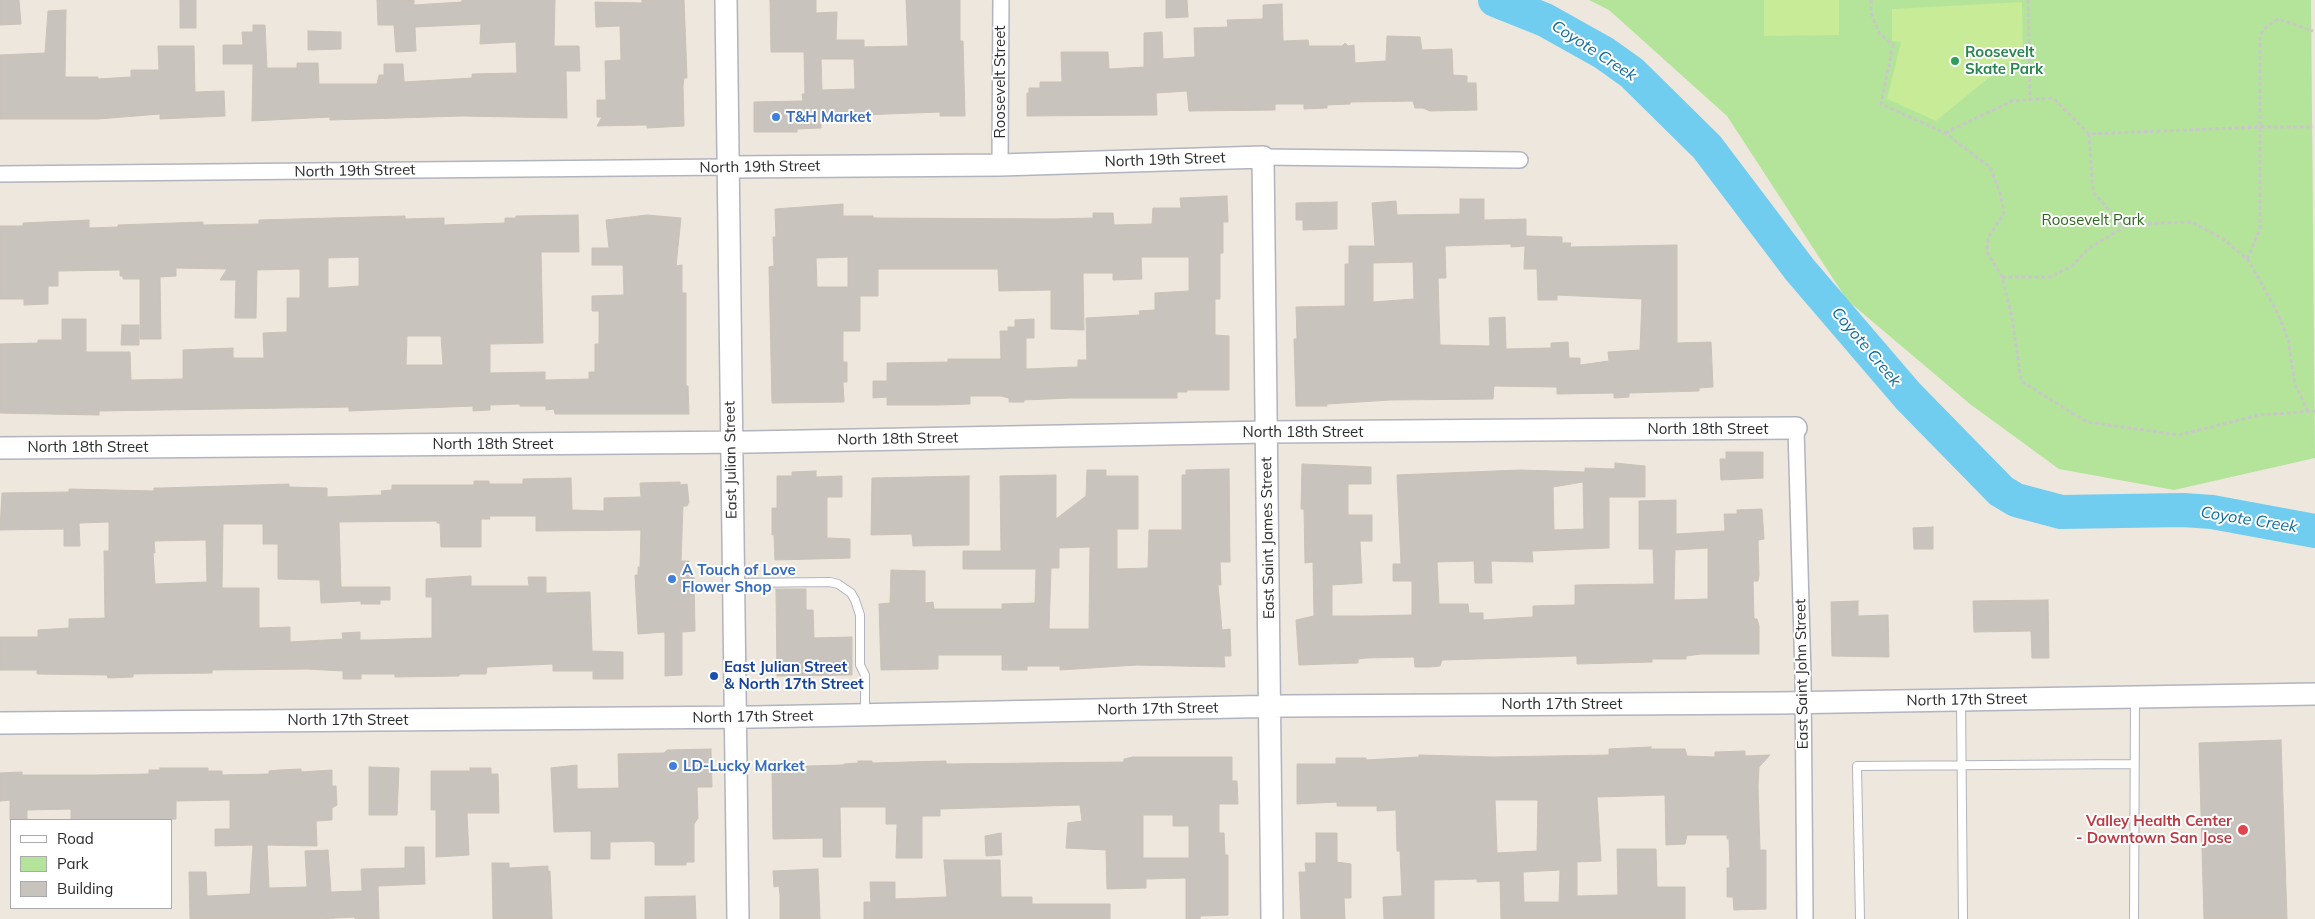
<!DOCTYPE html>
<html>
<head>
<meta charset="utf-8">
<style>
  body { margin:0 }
  #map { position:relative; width:2315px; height:919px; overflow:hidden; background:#ede7de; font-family:Mulish,sans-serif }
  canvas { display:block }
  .legend { position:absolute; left:10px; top:819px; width:162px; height:90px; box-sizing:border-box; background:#fff; border:1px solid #aaa; margin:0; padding:6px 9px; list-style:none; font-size:15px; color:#2b2b2b }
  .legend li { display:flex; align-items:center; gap:10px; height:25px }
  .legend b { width:25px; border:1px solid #aaa }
</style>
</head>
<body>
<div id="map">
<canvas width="2315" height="919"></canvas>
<ul class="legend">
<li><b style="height:6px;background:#fff"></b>Road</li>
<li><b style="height:14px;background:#b3e49a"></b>Park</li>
<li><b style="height:14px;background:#c9c3bd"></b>Building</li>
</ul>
</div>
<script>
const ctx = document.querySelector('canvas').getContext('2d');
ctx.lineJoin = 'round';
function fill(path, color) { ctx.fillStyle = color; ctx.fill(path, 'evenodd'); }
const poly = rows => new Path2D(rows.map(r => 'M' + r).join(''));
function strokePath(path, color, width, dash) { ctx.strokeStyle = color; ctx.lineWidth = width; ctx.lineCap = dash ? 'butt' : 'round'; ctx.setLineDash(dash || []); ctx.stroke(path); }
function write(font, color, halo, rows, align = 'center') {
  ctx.font = font + ' Mulish,sans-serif'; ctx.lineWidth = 4; ctx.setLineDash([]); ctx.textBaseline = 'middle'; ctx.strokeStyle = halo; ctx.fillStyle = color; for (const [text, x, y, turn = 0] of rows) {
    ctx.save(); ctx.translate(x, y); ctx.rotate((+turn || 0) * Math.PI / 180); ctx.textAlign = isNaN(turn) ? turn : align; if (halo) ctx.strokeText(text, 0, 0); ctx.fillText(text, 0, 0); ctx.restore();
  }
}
fill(poly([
  [1589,0,2311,0,2315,458,2174,490,2059,469,1970,404,1847,300,1727,116,1609,10]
]), '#b3e49a');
fill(poly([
  [1764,0,1839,0,1839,35,1764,36],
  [2022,2,2023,60,2007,63,1936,121,1887,99,1901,42,1892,41,1892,9]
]), '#c7eb96');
strokePath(poly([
  [1495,0,1545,20,1604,53,1632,73,1707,147,1800,270,1908,396,2001,491,2016,500,2061,512,2183,510,2212,512,2315,531]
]), '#71cdef', 34);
const building = poly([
  [0,0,19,0,21,24,0,25,0,0],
  [180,0,196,0,196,28,180,28,180,0],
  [377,0,414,0,414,5,462,2,462,0,555,0,554,46,579,46,580,71,566,71,567,118,462,116,330,120,330,117,252,121,253,64,223,64,223,45,243,45,242,32,253,32,253,25,265,25,267,68,297,68,297,63,318,63,319,84,377,84,379,75,384,75,384,64,403,64,404,82,472,78,472,74,517,73,516,42,480,44,481,24,415,27,416,51,396,52,394,25,378,25,377,0],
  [642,0,684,0,687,78,684,78,683,86,684,126,647,128,647,125,642,125,597,126,602,117,597,117,597,100,606,100,605,61,621,60,620,26,596,27,595,2,642,3,642,0],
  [770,0,816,0,816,13,837,12,836,40,864,40,864,47,908,46,906,0,960,0,960,41,963,41,965,116,940,116,940,112,861,115,861,121,821,121,821,128,797,129,797,132,754,132,754,102,803,101,802,94,805,94,804,52,771,52,770,0],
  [821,59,854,59,855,89,822,90,821,59],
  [1166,0,1187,0,1188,17,1166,18,1166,0],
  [1282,4,1283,41,1308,40,1309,46,1342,46,1345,43,1348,46,1354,45,1355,63,1386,61,1387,36,1420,37,1422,50,1452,49,1453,75,1467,76,1467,83,1476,83,1477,110,1430,111,1423,108,1415,108,1413,101,1350,102,1350,104,1327,105,1327,108,1304,109,1304,104,1275,104,1275,110,1189,111,1187,91,1156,93,1157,115,1027,116,1027,93,1029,93,1029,88,1040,88,1040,82,1062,82,1061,52,1108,52,1109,69,1144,67,1144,33,1162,32,1163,59,1195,57,1194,28,1228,27,1227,20,1263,19,1263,5,1282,4],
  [66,10,65,77,98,77,98,79,131,77,131,70,159,70,158,46,194,46,195,92,224,91,225,116,160,119,160,114,98,119,0,119,0,55,45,53,48,11,66,10],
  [308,31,341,32,341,49,308,50,308,31],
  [1227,196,1228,222,1223,222,1223,253,1220,253,1220,299,1215,299,1215,335,1229,336,1229,390,1187,390,1187,392,1177,392,1177,398,1070,398,1024,400,1024,402,1009,402,1009,398,1001,396,970,396,970,404,938,405,887,405,887,397,873,398,873,381,887,381,887,363,948,362,948,359,1001,359,1000,331,1008,331,1008,327,1015,327,1015,320,1034,319,1034,338,1026,338,1026,369,1078,367,1078,360,1087,360,1086,318,1140,315,1139,311,1155,310,1155,293,1189,291,1189,257,1141,257,1142,279,1113,280,1113,273,1083,273,1084,330,1051,329,1051,290,999,291,998,269,878,269,878,296,860,296,860,331,843,331,843,362,847,362,847,382,843,382,844,402,772,403,769,267,774,266,773,237,776,237,775,209,843,204,843,216,873,216,873,218,1053,219,1093,218,1093,213,1113,213,1114,225,1152,224,1153,208,1181,208,1180,198,1227,196],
  [848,257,848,287,817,287,816,258,848,257],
  [1460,199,1484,199,1484,220,1526,219,1526,236,1562,237,1562,243,1571,243,1570,247,1677,245,1677,343,1711,342,1713,387,1699,388,1699,391,1629,393,1629,397,1614,398,1614,393,1557,394,1557,387,1494,386,1493,399,1390,400,1327,404,1327,406,1296,406,1294,339,1297,339,1296,307,1345,306,1345,264,1349,264,1349,246,1375,246,1372,203,1396,201,1397,215,1460,214,1460,199],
  [1511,244,1511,247,1525,246,1524,269,1537,269,1538,300,1557,300,1557,295,1642,299,1640,350,1608,352,1609,361,1580,365,1580,358,1569,358,1568,342,1551,343,1551,348,1506,349,1505,317,1489,318,1490,346,1440,345,1438,278,1446,278,1445,246,1511,244],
  [1413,262,1414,299,1373,302,1373,263,1413,262],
  [1337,202,1337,229,1303,230,1303,220,1296,220,1296,203,1337,202],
  [578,215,579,252,541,252,543,343,490,344,490,373,545,372,545,380,589,379,589,372,595,372,595,344,599,344,599,311,592,311,592,296,624,295,623,265,592,265,592,248,609,248,606,220,647,215,681,218,676,266,682,265,682,293,686,293,686,386,688,386,689,414,555,414,554,409,546,410,546,406,520,406,520,404,490,405,490,410,473,411,473,406,349,411,349,407,99,411,99,415,0,413,0,344,38,343,38,340,62,340,62,319,86,319,86,352,130,352,131,380,183,379,183,350,233,348,233,358,264,358,263,333,287,332,287,298,300,298,300,269,257,270,256,318,235,318,236,280,220,280,227,269,176,268,176,276,160,277,161,339,140,339,140,279,123,279,123,276,120,276,120,270,58,271,58,286,48,286,48,304,24,305,24,299,0,299,0,226,23,226,23,223,89,220,89,228,118,227,118,225,203,222,203,225,259,224,259,220,405,216,405,219,444,218,444,225,505,223,505,218,516,218,516,216,578,215],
  [359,257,359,286,328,288,328,258,359,257],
  [407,336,441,336,443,365,406,365,407,336],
  [122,325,139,325,139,345,121,345,122,325],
  [1726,452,1763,452,1763,478,1721,480,1720,459,1726,459,1726,452],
  [1615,463,1645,466,1645,497,1609,497,1609,548,1532,551,1533,562,1491,561,1492,583,1475,583,1474,561,1437,562,1439,604,1468,604,1469,613,1483,613,1483,620,1533,617,1533,606,1575,605,1575,585,1654,584,1653,549,1639,549,1639,501,1676,500,1676,534,1725,531,1724,514,1737,514,1737,510,1762,509,1764,539,1758,540,1759,575,1758,581,1753,581,1754,619,1757,619,1759,626,1759,654,1701,654,1686,656,1686,659,1652,659,1652,662,1577,664,1577,656,1442,660,1440,666,1430,667,1415,667,1414,657,1366,658,1358,659,1358,663,1299,665,1296,620,1314,616,1313,562,1305,563,1304,509,1301,509,1302,464,1371,467,1371,484,1348,484,1348,515,1372,515,1372,541,1360,541,1362,583,1332,585,1332,616,1365,616,1412,615,1412,581,1393,581,1393,564,1401,564,1397,475,1520,470,1585,472,1585,468,1615,469,1615,463],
  [1583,482,1584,529,1554,530,1553,487,1583,482],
  [1708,548,1708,599,1674,600,1675,550,1708,548],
  [1229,469,1230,562,1220,562,1221,585,1218,585,1222,630,1230,629,1231,656,1224,656,1225,667,1137,665,1060,670,1060,666,1027,666,1027,670,1002,670,1002,655,938,655,938,669,881,670,879,604,890,603,891,570,925,571,925,603,933,602,934,609,1002,609,1002,604,1035,603,1036,569,963,569,963,551,1001,551,1000,476,1056,475,1056,519,1086,496,1087,470,1106,470,1106,476,1138,476,1138,529,1117,529,1117,569,1148,568,1149,530,1182,530,1182,475,1186,475,1186,470,1229,469],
  [1090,547,1089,629,1049,629,1051,568,1059,568,1059,548,1090,547],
  [816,471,816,477,842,476,842,497,827,497,827,538,850,539,850,558,775,560,774,535,772,535,772,508,777,508,777,476,792,476,792,472,816,471],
  [969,476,969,545,913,546,912,534,871,535,872,478,969,476],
  [571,478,572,510,604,511,604,498,641,497,640,483,680,482,680,485,687,484,689,502,687,506,683,506,681,561,689,561,689,577,694,577,695,631,682,632,682,675,665,676,665,632,638,634,635,575,638,575,638,567,640,567,641,530,536,531,536,516,489,516,490,519,481,519,481,547,441,547,440,523,437,523,437,521,339,522,341,587,390,587,390,600,380,600,380,604,361,604,361,601,321,603,320,580,278,579,278,544,263,544,263,524,223,524,222,588,259,588,259,628,290,627,290,642,343,639,342,633,360,632,360,640,371,640,432,638,432,597,426,597,426,579,471,576,471,586,529,586,528,577,546,577,546,593,590,592,592,651,623,652,623,679,593,679,593,671,553,671,553,664,487,667,486,674,460,674,459,676,395,677,395,674,361,674,361,679,343,679,343,671,307,669,212,670,212,673,133,674,133,677,108,678,107,675,37,674,37,670,0,670,0,637,38,637,38,630,69,628,69,619,105,618,104,551,109,551,109,522,79,523,80,546,64,546,64,529,0,530,2,493,69,492,69,489,154,491,154,488,162,488,289,484,289,487,327,488,327,497,382,495,381,491,392,490,392,485,474,485,474,481,489,481,489,484,523,484,523,479,571,478],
  [206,540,207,582,155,584,153,553,155,553,154,541,206,540],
  [1933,527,1933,549,1914,549,1913,528,1933,527],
  [776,589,806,589,806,610,813,610,814,638,852,637,852,675,777,676,776,589],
  [2048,600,2049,658,2032,658,2031,631,1974,632,1973,601,2048,600],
  [1858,601,1858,616,1888,615,1889,657,1832,656,1831,602,1858,601],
  [2281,740,2287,919,2204,919,2199,743,2281,740],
  [1651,747,1651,749,1685,749,1687,756,1715,757,1715,752,1745,751,1745,756,1770,755,1759,767,1758,786,1760,850,1766,850,1766,909,1734,910,1733,897,1727,897,1727,868,1730,868,1729,839,1727,839,1727,835,1687,835,1685,844,1666,845,1665,795,1597,797,1601,861,1577,862,1577,896,1618,895,1617,849,1656,849,1657,887,1685,887,1685,919,1501,919,1500,881,1477,882,1477,879,1434,880,1434,919,1384,919,1383,897,1402,896,1400,851,1397,851,1396,810,1377,811,1377,806,1337,806,1337,802,1297,804,1297,764,1336,764,1336,758,1366,758,1366,760,1419,757,1419,755,1493,757,1609,755,1609,749,1651,747],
  [1495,800,1538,800,1537,851,1497,853,1495,800],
  [1560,870,1559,902,1524,902,1523,872,1560,870],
  [711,749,712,787,697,787,698,818,694,824,694,862,686,862,686,865,655,865,655,843,651,841,610,842,610,859,591,859,591,831,554,832,551,768,577,765,577,789,619,788,618,754,664,753,667,750,711,749],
  [1133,757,1232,757,1232,781,1237,781,1238,804,1219,804,1219,833,1224,833,1225,855,1228,855,1228,915,1200,916,1200,919,1186,919,1186,878,1146,879,1146,888,1107,889,1106,850,1066,848,1068,823,1082,821,1080,805,940,809,940,816,922,816,922,858,896,858,897,824,886,824,886,807,840,807,841,857,823,857,823,838,773,839,772,767,844,765,844,764,858,763,858,761,872,761,872,763,946,761,946,764,1124,762,1124,759,1133,757],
  [1143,815,1173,815,1173,826,1189,826,1189,858,1143,858,1143,815],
  [369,767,399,768,397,815,369,815,369,767],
  [160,768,208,768,208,771,222,771,222,775,269,774,269,771,280,770,301,769,301,772,332,770,332,786,336,786,337,805,332,808,332,820,316,821,317,846,267,845,269,888,307,887,305,851,328,850,331,892,362,891,361,869,405,868,405,847,424,847,425,884,378,886,379,919,355,919,355,917,318,919,190,919,189,872,206,872,207,896,250,894,253,845,215,846,215,829,230,829,230,800,176,801,176,819,154,820,71,820,71,809,27,810,27,820,10,820,10,800,0,801,0,773,22,772,22,775,97,775,149,774,149,770,160,770,160,768],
  [470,768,491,768,491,774,498,774,499,813,467,813,469,855,436,857,436,810,431,810,431,771,470,771,470,768],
  [1001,833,1002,855,986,856,985,836,1001,833],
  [1316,833,1337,833,1337,862,1351,864,1351,898,1344,898,1345,919,1301,919,1299,872,1306,872,1305,863,1316,863,1316,833],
  [944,860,1000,860,1001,897,1032,897,1032,904,1110,904,1110,919,864,919,864,902,871,902,870,882,895,882,895,899,947,897,944,860],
  [492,863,509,863,509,868,548,866,548,871,550,871,552,919,493,919,492,863],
  [818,869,820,919,780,919,780,895,779,886,774,887,773,871,818,869],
  [695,896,696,919,645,919,645,897,695,896]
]);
fill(building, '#c9c3bd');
strokePath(building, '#c9c2b7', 1);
const lane = poly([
  [736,583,830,582,838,584,851,593,855,600,860,615,860,665,865,675,865,713],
  [1961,701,1963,919],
  [1860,919,1857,766,2134,764],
  [2134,919,2135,699]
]);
const street = poly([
  [1263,157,1520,160],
  [1000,165,1001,0],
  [0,174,728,167],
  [1796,428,1803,676,1805,919]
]);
const secondary = poly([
  [726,0,738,919],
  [728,167,1000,165,1263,157,1272,919],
  [0,448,751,442,1267,432,1796,428],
  [0,723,755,717,1286,706,1779,703,2315,694]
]);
strokePath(lane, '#b1b4bf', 10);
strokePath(street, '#b1b4bf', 18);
strokePath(secondary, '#b1b4bf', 24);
strokePath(poly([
  [1871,0,1871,13,1879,33,1893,45,1881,104,1945,133,1990,167,2000,193,2004,213,1988,238,1987,252,2002,277,2012,317,2021,381,2087,422,2179,435,2259,415,2315,411],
  [2028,0,2030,99],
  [1945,133,2012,101,2053,98,2089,134,2259,127,2313,127],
  [2089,134,2093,192,2124,227],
  [2247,259,2260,229,2260,36,2266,27,2278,19,2313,31],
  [2002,277,2050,277,2072,266,2089,248,2124,227,2135,224,2192,222,2223,239,2247,259,2253,268,2278,314,2288,339,2295,385,2308,411]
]), '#c8c8c8', 3, [4, 2.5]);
strokePath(lane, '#fff', 8);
strokePath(street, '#fff', 15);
strokePath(secondary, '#fff', 21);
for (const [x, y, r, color] of [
  [1955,61,5,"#2e9e5b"],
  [776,117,5,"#3f7fe0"],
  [672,579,5,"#3f7fe0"],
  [714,676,5,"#1a4fb4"],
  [673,766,5,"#3f7fe0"],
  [2243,830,6,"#e0444e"]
]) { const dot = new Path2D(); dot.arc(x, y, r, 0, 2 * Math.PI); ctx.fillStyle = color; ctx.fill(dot); strokePath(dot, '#fff', 2); }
write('bold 15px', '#27864d', '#fff', [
  ["Roosevelt",1965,52],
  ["Skate Park",1965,69]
], 'left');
write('15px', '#2b2b2b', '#fff', [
  ["Roosevelt Street",1000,82,-90],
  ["North 19th Street",1165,160,-2],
  ["North 19th Street",760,167,-1],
  ["North 19th Street",355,171,-1],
  ["North 18th Street",1708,429],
  ["North 18th Street",1303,432],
  ["North 18th Street",898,439,-1],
  ["North 18th Street",493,444],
  ["North 18th Street",88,447],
  ["East Julian Street",731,460,-91],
  ["East Saint James Street",1268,538,-91],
  ["East Saint John Street",1802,674,-91],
  ["North 17th Street",1967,700,-1],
  ["North 17th Street",1562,704],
  ["North 17th Street",1158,709,-1],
  ["North 17th Street",753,717,-1],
  ["North 17th Street",348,720]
]);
write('bold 15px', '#366cbe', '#fff', [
  ["T&H Market",786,117],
  ["A Touch of Love",682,570],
  ["Flower Shop",682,587],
  ["LD-Lucky Market",683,766]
], 'left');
write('15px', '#2b691a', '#fff', [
  ["Roosevelt Park",2093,220]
]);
write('bold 15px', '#164399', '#fff', [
  ["East Julian Street",724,667],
  ["& North 17th Street",724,684]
], 'left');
write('bold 15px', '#be3a42', '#fff', [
  ["Valley Health Center",2232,821],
  ["- Downtown San Jose",2232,838]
], 'right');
write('italic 16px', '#0d6c9d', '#fff', [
  ["Coyote Creek",1594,51,33],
  ["Coyote Creek",1866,347,50],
  ["Coyote Creek",2249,520,9]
]);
</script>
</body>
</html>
